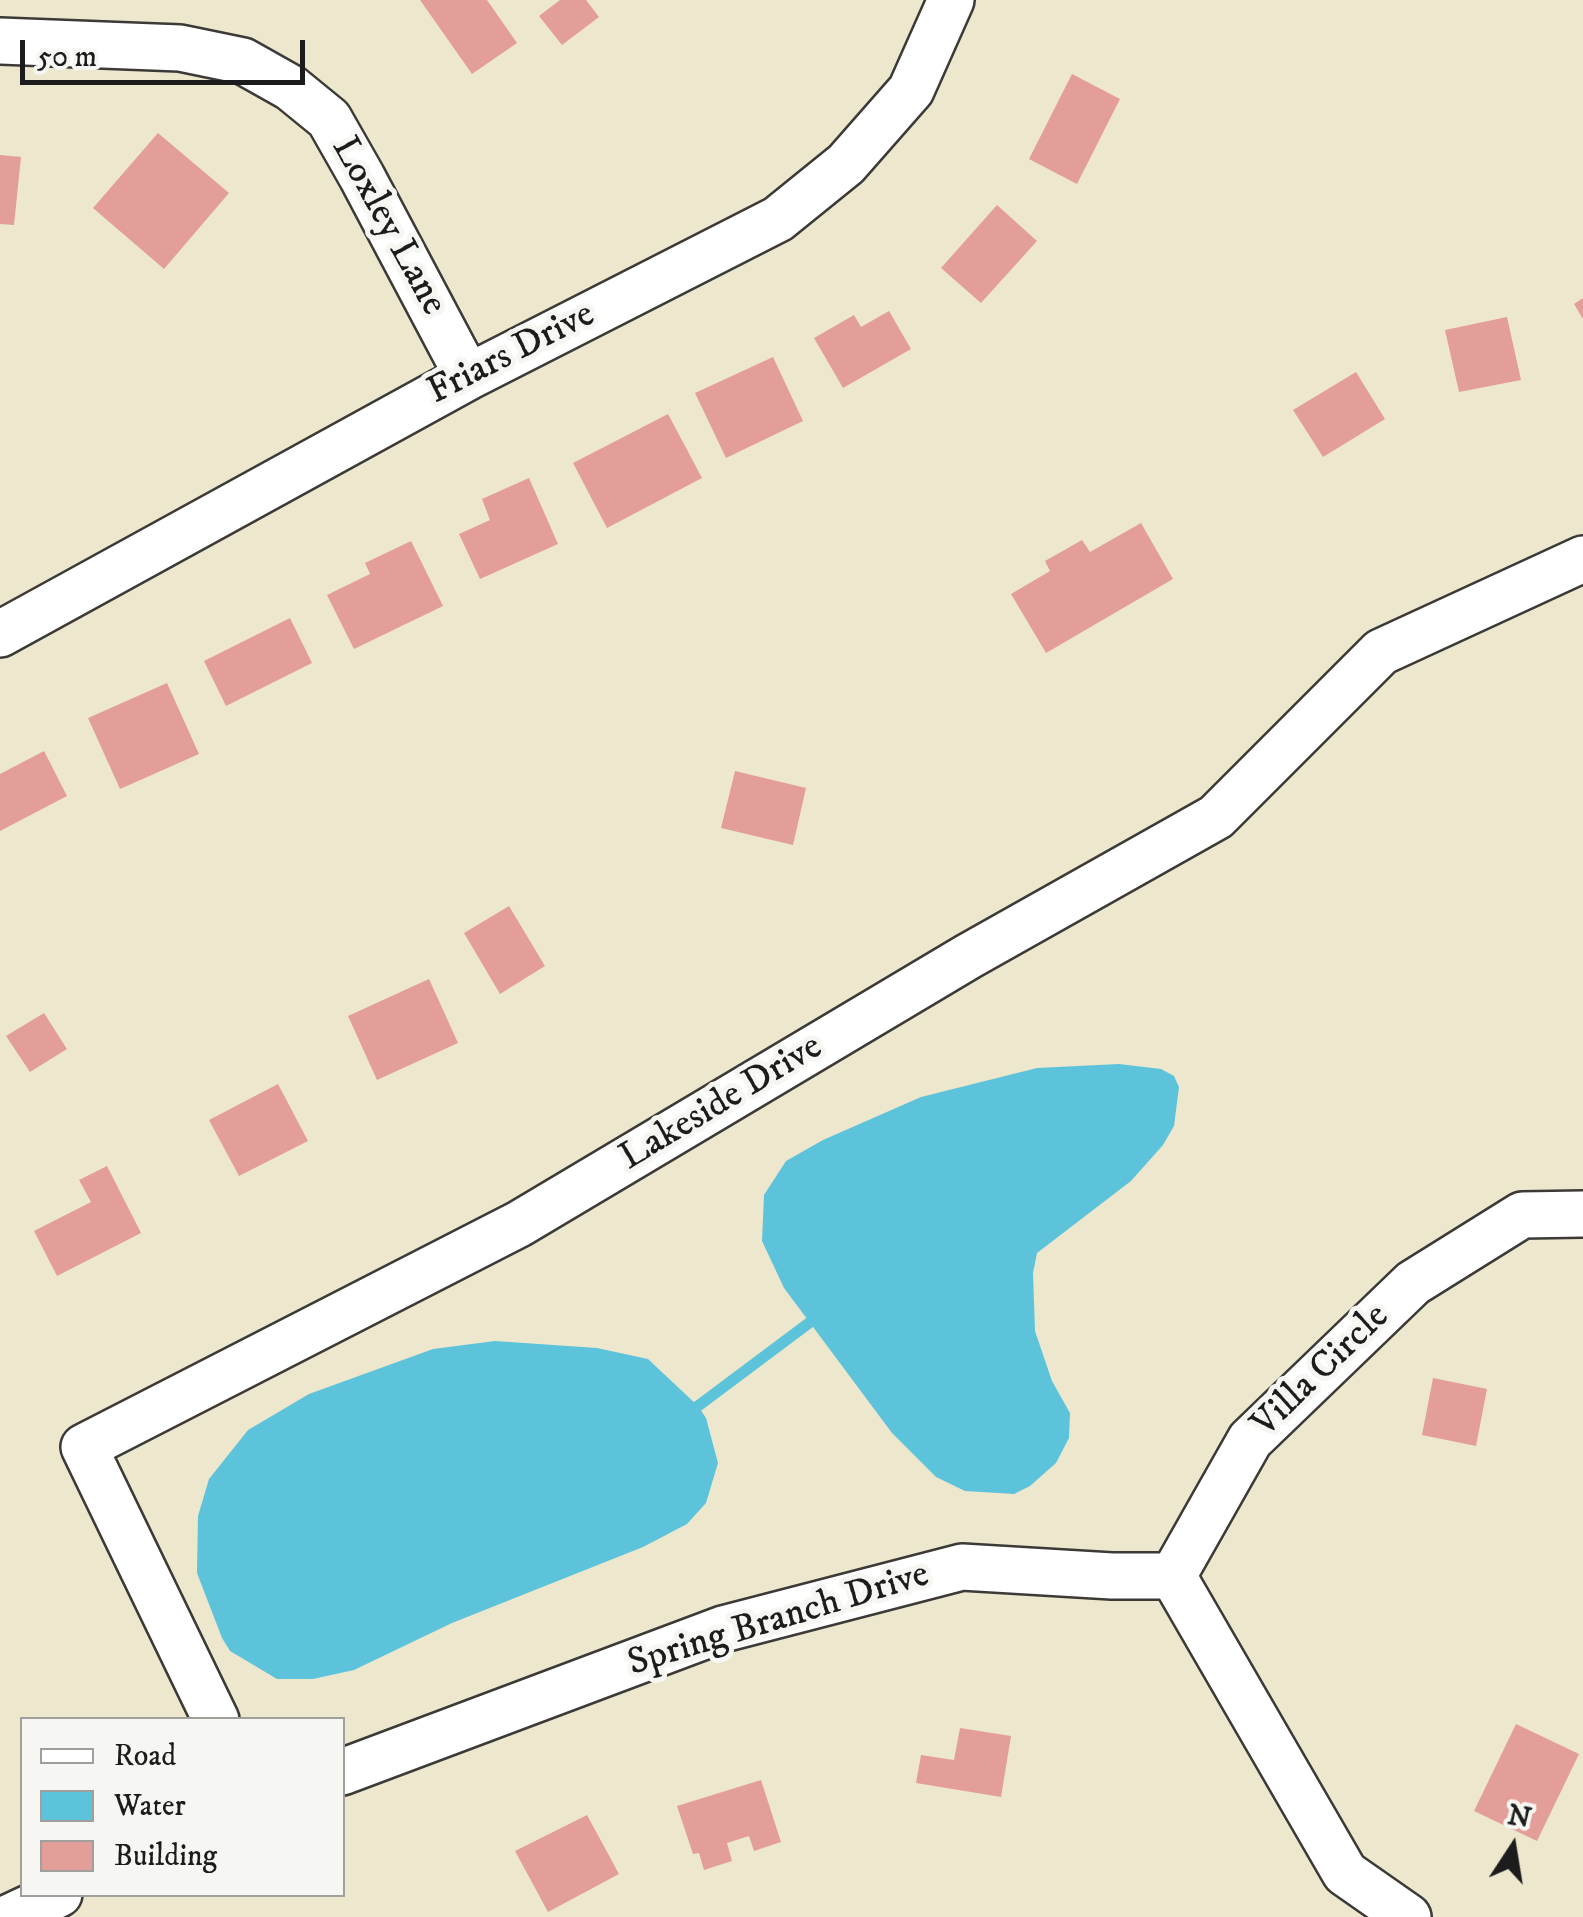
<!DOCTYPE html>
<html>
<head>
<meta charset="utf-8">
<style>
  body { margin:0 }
  #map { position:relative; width:1583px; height:1917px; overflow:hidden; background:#ede7ce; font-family:"IM FELL DW Pica",serif }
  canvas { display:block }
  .legend { position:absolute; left:20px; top:1717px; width:325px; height:180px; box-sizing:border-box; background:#f6f6f2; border:2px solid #9f9f9c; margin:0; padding:12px 18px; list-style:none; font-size:30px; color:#1c1c1c }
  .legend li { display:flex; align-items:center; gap:20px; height:50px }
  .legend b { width:50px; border:2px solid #9f9f9c }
  .north { position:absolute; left:1463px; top:1797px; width:100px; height:100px; -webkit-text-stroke:8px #f6f6f2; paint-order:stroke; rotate:12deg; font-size:28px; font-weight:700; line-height:40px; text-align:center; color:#1c1c1c }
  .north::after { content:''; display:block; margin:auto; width:35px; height:45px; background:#1c1c1c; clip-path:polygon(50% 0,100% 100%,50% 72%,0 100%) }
  .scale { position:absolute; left:20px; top:40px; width:285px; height:45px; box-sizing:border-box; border:5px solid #1c1c1c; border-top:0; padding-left:12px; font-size:30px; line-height:35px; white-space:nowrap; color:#1c1c1c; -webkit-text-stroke:8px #f6f6f2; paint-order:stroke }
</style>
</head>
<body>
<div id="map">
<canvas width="1583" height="1917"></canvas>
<ul class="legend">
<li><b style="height:12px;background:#fff"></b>Road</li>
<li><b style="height:28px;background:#5dc3db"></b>Water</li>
<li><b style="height:28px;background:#e49e99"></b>Building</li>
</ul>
<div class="north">N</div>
<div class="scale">50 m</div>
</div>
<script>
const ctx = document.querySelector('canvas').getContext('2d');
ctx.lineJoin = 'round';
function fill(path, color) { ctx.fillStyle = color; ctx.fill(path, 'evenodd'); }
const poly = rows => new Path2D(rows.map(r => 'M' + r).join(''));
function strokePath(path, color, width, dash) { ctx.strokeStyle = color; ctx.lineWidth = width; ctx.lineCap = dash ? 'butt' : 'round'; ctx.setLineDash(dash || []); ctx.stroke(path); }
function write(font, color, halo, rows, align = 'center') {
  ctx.font = font + ' "IM FELL DW Pica",serif'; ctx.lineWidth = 10; ctx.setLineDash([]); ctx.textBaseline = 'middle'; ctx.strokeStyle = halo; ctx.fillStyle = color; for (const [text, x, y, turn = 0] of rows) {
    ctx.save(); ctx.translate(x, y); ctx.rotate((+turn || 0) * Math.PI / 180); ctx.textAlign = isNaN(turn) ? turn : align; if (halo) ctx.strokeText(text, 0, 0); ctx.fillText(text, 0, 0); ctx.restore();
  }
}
fill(poly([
  [1119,1064,1161,1069,1174,1076,1179,1087,1174,1126,1163,1145,1131,1181,1037,1253,1033,1273,1035,1331,1052,1381,1070,1413,1069,1438,1056,1463,1030,1486,1014,1494,965,1491,936,1477,892,1433,784,1288,762,1241,764,1195,786,1161,823,1140,921,1097,1037,1068],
  [495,1341,597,1348,648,1359,698,1406,706,1418,718,1463,706,1503,687,1524,643,1547,452,1623,354,1670,313,1679,277,1679,230,1651,222,1638,197,1573,198,1516,209,1479,248,1430,309,1394,433,1349]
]), '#5dc3db');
strokePath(poly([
  [686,1411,698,1406,821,1314]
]), '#5dc3db', 11);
fill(poly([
  [420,0,487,0,517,43,472,74],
  [560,0,586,0,599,17,562,45,539,16],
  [1072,74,1120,99,1077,184,1029,159],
  [158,133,229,193,164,269,93,208],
  [0,155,21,157,14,225,0,224],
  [997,205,1037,241,981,303,941,268],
  [1583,298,1583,319,1574,304],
  [889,311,911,349,843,388,814,338,854,315,861,327],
  [1507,317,1521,380,1459,392,1445,330],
  [773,357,803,421,726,458,695,393],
  [1356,372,1385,419,1323,457,1293,410],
  [668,414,702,478,607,528,573,463],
  [529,478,558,544,480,579,459,534,490,520,482,499],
  [1141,523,1173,579,1046,653,1011,594,1050,571,1045,561,1082,540,1090,552],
  [411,541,443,606,354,649,327,595,370,574,365,563],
  [290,618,312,663,226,706,204,661],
  [167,683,199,754,120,789,88,718],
  [44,751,67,796,0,831,0,774],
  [735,771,806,788,793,845,721,828],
  [509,906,545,966,500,994,464,933],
  [429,979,458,1043,377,1080,348,1016],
  [44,1013,67,1049,30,1072,6,1036],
  [278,1084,308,1141,239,1176,209,1120],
  [107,1166,141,1233,57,1276,34,1231,91,1202,79,1180],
  [1433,1378,1487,1389,1476,1446,1422,1435],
  [1516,1724,1579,1754,1537,1841,1474,1811],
  [960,1728,1011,1736,1001,1797,916,1783,921,1755,954,1760],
  [761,1780,781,1842,754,1851,749,1836,727,1843,732,1861,704,1870,699,1853,693,1854,677,1806],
  [587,1815,619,1874,548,1912,515,1851]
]), '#e49e99');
const minor = poly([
  [0,41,180,48,243,61,291,88,329,119,362,177,468,377],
  [0,634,468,377,778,219,846,164,911,90,951,0],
  [1173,1576,1250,1440,1413,1283,1522,1215,1583,1214],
  [1173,1576,1345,1873,1408,1917],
  [216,1720,84,1447,519,1224,969,956,1216,817,1381,652,1583,559],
  [342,1772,723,1629,962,1567,1112,1576,1173,1576],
  [10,1917,59,1894]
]);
strokePath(minor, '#3b3a37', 50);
strokePath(minor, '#fff', 45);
write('38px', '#1c1c1c', '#f6f6f2', [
  ["Loxley Lane",387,227,61],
  ["Friars Drive",512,355,-27],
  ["Lakeside Drive",722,1104,-31],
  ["Villa Circle",1322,1372,-44],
  ["Spring Branch Drive",779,1621,-17]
]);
</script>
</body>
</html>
